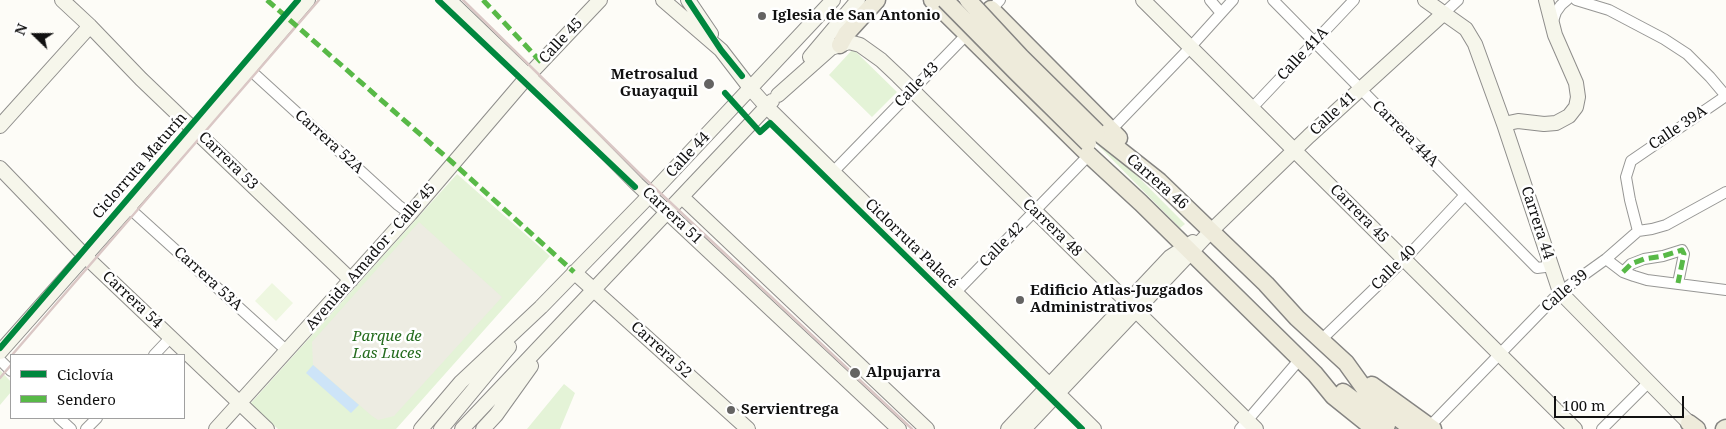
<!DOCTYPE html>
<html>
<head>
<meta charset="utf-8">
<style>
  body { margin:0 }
  #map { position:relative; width:1726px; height:429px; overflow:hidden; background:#fdfcf7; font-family:"Noto Serif",serif }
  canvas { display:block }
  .legend { position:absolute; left:10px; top:354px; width:175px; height:65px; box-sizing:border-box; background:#fff; border:1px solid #a0a0a0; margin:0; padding:6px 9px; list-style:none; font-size:15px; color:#111 }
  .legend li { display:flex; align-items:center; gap:10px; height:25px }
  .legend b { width:25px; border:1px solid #a0a0a0 }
  .north { position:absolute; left:10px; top:10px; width:50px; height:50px; -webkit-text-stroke:4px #fff; paint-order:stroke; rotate:292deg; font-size:14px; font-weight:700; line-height:20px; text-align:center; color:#111 }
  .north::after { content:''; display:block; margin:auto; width:18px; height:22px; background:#111; clip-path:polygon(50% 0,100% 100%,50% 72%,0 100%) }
  .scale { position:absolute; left:1554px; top:396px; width:130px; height:22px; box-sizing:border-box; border:2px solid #111; border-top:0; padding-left:6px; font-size:15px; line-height:18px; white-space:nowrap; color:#111; -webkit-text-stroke:4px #fff; paint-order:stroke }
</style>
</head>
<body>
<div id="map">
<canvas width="1726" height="429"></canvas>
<ul class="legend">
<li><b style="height:6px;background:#00873e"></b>Ciclovía</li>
<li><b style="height:6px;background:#58b947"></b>Sendero</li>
</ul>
<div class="north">N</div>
<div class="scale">100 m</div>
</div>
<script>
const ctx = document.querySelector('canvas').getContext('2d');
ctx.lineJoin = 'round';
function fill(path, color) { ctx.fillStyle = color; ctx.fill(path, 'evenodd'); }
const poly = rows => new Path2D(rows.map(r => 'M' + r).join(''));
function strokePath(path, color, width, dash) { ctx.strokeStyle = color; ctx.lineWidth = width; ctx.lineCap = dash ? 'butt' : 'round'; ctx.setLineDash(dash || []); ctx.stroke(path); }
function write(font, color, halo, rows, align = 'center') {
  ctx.font = font + ' "Noto Serif",serif'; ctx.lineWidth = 5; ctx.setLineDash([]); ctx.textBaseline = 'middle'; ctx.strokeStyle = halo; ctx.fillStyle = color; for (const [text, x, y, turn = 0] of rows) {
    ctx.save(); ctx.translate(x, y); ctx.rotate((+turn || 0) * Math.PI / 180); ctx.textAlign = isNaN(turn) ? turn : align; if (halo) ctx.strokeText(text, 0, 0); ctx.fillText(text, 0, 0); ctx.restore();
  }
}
fill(poly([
  [997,35,1185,224,1180,228,993,39],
  [853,49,897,92,872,117,829,75],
  [457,174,550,256,396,429,278,429,250,404],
  [0,370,11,382,11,392,0,405],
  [564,384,575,393,560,429,527,429]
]), '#e4f3d7');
fill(poly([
  [272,283,293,303,276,321,255,301]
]), '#eef7e0');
fill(poly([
  [419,222,502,297,394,416,378,420,372,416,313,365,312,342]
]), '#edece2');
fill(poly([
  [313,365,359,405,351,413,306,373]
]), '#cde4f8');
const street = poly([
  [1210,0,1221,13],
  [1273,0,1537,268,1545,267,1549,259],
  [1576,0,1609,10,1664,39,1687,54,1710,77,1726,96,1631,161,1626,177,1630,200,1638,231],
  [988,13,1000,0],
  [1444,13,1458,0],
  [1552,24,1556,12,1561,5,1567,0],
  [249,69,398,205,410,214],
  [1252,108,1354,0],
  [1111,130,1186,52,1233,0],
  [834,171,971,30],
  [128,207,287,351],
  [1606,259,1623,272,1634,276,1647,280,1726,290],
  [1623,272,1631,264,1644,259,1663,256,1682,250,1684,254,1678,283],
  [956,292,1089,155],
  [1321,340,1405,259,1465,195],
  [154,355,171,337],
  [0,360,11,371],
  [59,418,71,429],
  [1429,427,1560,292,1606,259,1638,231,1652,229,1666,225,1726,192],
  [86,429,97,418],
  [1240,429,1300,359],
  [1602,429,1649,382]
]);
const secondary = poly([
  [62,0,90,26,141,79,351,280],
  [449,0,572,118,637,184,899,429],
  [663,0,721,50,751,89,767,107,1094,429],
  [688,0,711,34],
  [1143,0,1575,429],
  [1425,0,1466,29,1475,44,1504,124,1560,292,1689,423],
  [810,57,858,0],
  [778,95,831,48,849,42,860,45,881,60,898,76,1256,429],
  [1504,124,1518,121,1544,124,1556,123,1569,116,1576,107,1578,97,1576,83,1555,35,1546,0],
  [0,126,90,26],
  [0,168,85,256,267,429],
  [682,197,927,429],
  [574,272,748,429],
  [0,352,196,131,308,0],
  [216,429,410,214,528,76,600,0],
  [421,429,461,382,541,307,650,195,833,0],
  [441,429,509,347],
  [462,429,772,101],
  [483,429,496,415,531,366],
  [1008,429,1170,257,1193,242],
  [1024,429,1211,231,1309,136,1444,13]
]);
const primary = poly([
  [932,0,1089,155,1141,203,1315,374,1333,396,1374,429],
  [991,9,1119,138],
  [840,45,846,34,877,0],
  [1097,132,1159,181,1266,284,1297,318,1346,363,1369,395,1412,429],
  [1372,385,1433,429],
  [1343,392,1387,425],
  [1689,423,1697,429],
  [1724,429,1726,428]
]);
strokePath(street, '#979795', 12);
strokePath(secondary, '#8e8d8b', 16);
strokePath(primary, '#858482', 19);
strokePath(street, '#fffffe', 10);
strokePath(secondary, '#f6f6eb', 14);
strokePath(primary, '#eeebdb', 16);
strokePath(poly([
  [463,0,640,174,912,429],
  [12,355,319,0],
  [0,378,11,365]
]), '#dac7c5', 2.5);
const primaryBridge = poly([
  [945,0,1016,72,1088,143],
  [968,0,1021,57,1097,132]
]);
strokePath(primaryBridge, '#858482', 19, []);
strokePath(primaryBridge, '#eeebdb', 16);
strokePath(poly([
  [267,0,453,163,574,272],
  [483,0,541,62],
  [1623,272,1631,264,1644,259,1663,256,1682,250,1684,254,1678,283]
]), '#58b947', 5, [10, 5]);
strokePath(poly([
  [438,0,635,187],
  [688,0,721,50,742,76],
  [725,93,760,132,770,123,1082,429],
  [0,348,298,0]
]), '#00873e', 6);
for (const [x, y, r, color] of [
  [762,16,5,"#646362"],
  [709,84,6,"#646362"],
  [1020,300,5,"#646362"],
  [855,373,6,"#646362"],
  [731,410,5,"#646362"]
]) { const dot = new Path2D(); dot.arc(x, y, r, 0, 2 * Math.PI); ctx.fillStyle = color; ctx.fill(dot); strokePath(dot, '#fff', 2); }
write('bold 15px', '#111', '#fff', [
  ["Iglesia de San Antonio",772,16],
  ["Metrosalud",698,75,"right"],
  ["Guayaquil",698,92,"right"],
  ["Edificio Atlas-Juzgados",1030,291],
  ["Administrativos",1030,308],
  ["Alpujarra",866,373],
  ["Servientrega",741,410]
], 'left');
write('15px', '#111', '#fff', [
  ["Calle 45",561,41,-47],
  ["Calle 41A",1303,54,-47],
  ["Calle 43",917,85,-46],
  ["Calle 41",1333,114,-43],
  ["Calle 39A",1678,128,-34],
  ["Carrera 44A",1405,134,45],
  ["Carrera 52A",329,142,42],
  ["Calle 44",688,155,-47],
  ["Carrera 53",228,161,44],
  ["Ciclorruta Maturín",140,166,-49],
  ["Carrera 46",1157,182,41],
  ["Carrera 45",1359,214,45],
  ["Carrera 51",672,216,43],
  ["Carrera 44",1537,223,72],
  ["Carrera 48",1052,228,44],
  ["Ciclorruta Palacé",911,244,44],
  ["Calle 42",1002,245,-46],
  ["Avenida Amador - Calle 45",371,257,-49],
  ["Calle 40",1394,268,-45],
  ["Carrera 53A",208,279,42],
  ["Calle 39",1565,291,-41],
  ["Carrera 54",132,300,43],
  ["Carrera 52",661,350,42]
]);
write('italic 15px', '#256c1e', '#fff', [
  ["Parque de",387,337],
  ["Las Luces",387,354]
]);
</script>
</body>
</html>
